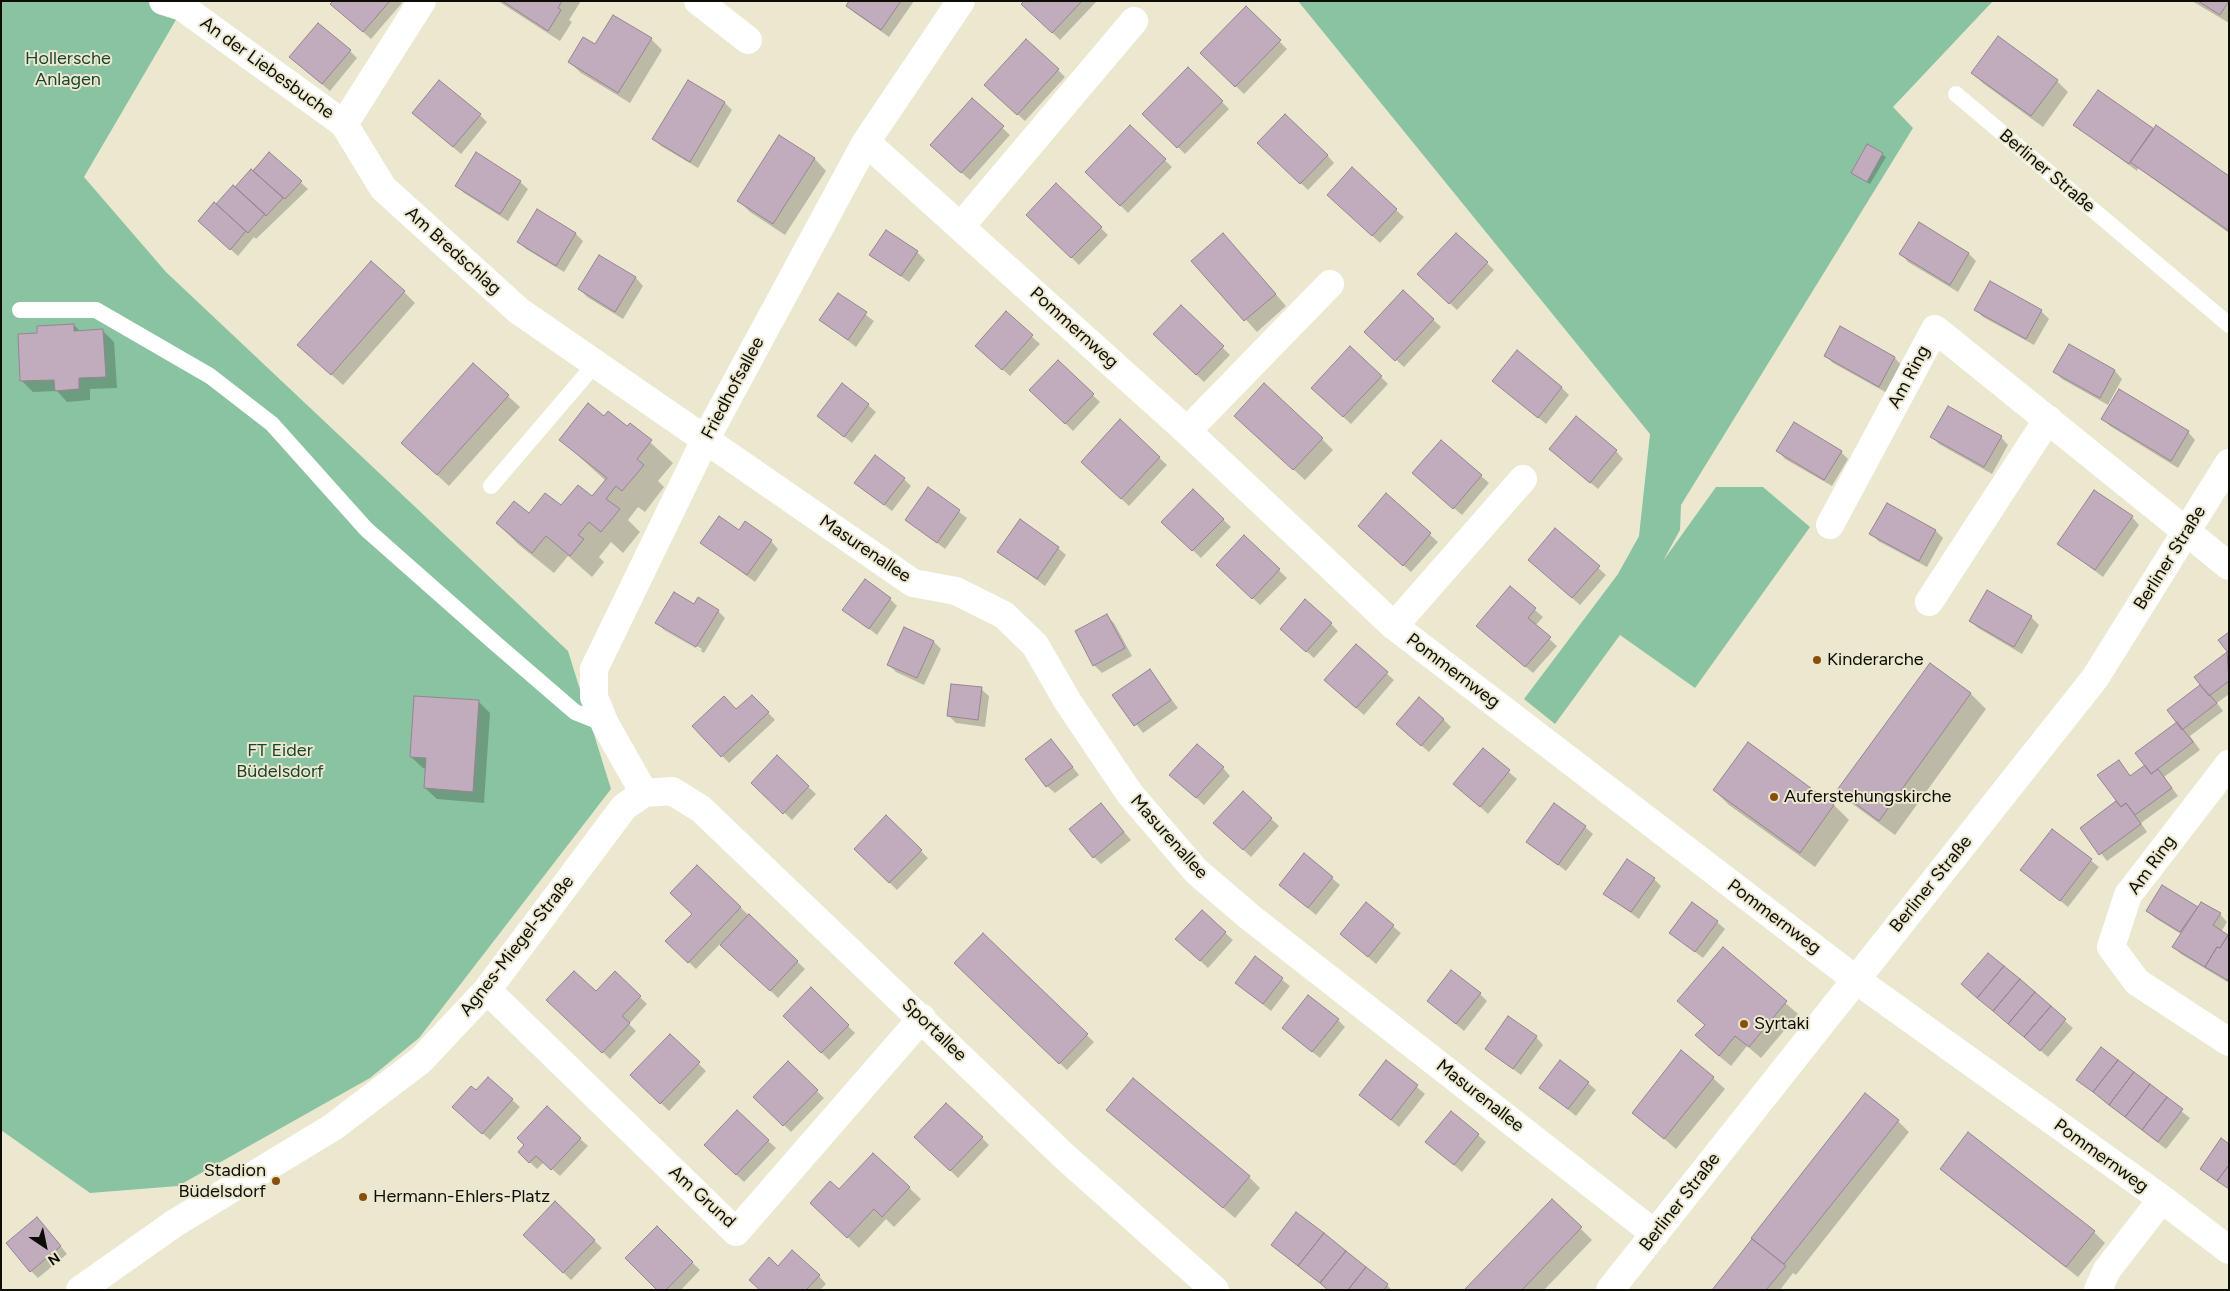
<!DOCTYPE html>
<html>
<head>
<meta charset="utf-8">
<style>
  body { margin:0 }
  #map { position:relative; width:2230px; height:1291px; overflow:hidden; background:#ece8d0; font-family:Figtree,sans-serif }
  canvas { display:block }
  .frame { position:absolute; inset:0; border:2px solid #0d0c05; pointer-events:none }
  .north { position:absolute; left:20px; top:1221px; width:50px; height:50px; -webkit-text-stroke:4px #ece8d0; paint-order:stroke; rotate:146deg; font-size:14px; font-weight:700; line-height:20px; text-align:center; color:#0d0c05 }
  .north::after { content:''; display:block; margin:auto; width:18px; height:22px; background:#0d0c05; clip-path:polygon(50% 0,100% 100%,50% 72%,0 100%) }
</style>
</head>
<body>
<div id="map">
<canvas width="2230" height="1291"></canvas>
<div class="frame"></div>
<div class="north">N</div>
</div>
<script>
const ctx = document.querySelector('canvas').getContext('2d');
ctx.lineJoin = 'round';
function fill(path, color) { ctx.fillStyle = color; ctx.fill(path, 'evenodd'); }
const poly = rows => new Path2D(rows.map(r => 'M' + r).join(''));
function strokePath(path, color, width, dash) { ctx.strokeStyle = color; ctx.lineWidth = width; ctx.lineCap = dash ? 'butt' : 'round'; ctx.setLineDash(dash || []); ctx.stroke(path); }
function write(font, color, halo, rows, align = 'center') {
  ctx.font = font + ' Figtree,sans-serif'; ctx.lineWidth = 4; ctx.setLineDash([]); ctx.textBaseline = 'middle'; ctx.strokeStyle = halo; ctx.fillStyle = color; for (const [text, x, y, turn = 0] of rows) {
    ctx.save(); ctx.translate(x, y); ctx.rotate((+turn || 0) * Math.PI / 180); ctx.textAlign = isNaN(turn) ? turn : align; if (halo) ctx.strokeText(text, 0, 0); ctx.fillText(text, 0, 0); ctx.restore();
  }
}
fill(poly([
  [1,1,187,1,84,177,166,272,568,651,611,789,419,1038,370,1078,178,1186,90,1193,1,1130],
  [1298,1,1993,1,1893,107,1913,128,1681,505,1680,530,1663,561,1716,487,1763,487,1810,527,1695,688,1620,635,1555,724,1524,699,1618,574,1639,536,1650,434]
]), '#89c3a2');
fill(poly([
  [334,1,400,1,402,3,371,39,339,11],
  [498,1,581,1,569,20,572,22,560,41],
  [851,1,914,1,889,37,855,13,847,6],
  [1025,1,1097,1,1060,40,1023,4],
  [2192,1,2229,1,2229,23],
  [1246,8,1287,49,1244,94,1202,53],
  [651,39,662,50,630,103,581,73,569,62,596,46],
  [350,51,357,58,330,91,298,64],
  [1188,68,1229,109,1185,154,1144,114],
  [1058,70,1065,77,1025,121,994,93],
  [1972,73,2057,81,2068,92,2043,127,1984,84],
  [689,81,725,103,732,110,698,168,661,146,654,139],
  [972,100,1010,135,970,180,939,153],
  [413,113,480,115,487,122,461,154],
  [2075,125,2153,130,2229,177,2229,233,2138,168,2137,171],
  [1130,127,1172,167,1128,213,1087,172],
  [779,137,815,159,826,171,785,235,750,212,738,200],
  [1868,145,1886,157,1870,184,1852,173],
  [1266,150,1327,155,1334,163,1308,190],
  [269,154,308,189,256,239,254,237,238,256,207,228,216,206],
  [520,182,528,189,508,221,464,193,456,185],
  [1056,185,1108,235,1079,265,1028,215],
  [1336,202,1396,210,1404,217,1380,243],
  [537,211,576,234,583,241,564,272,526,249,519,242],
  [1234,246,1286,306,1257,332,1193,261],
  [917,252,925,260,909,282,871,255],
  [1901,254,1969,254,1976,261,1958,292,1908,262],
  [599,257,636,278,643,286,623,319,587,297,580,289],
  [1487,263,1494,270,1457,310,1426,281],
  [1991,283,2041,311,2049,319,2034,345,1983,317,1976,310],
  [404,292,415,303,343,385,298,345],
  [1403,292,1441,327,1404,367,1373,339],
  [839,295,874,321,856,347,821,320],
  [1181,307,1230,355,1204,382,1154,334],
  [1006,313,1040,344,1010,376,984,353],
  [74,325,81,332,103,331,114,342,117,388,90,389,90,400,67,402,57,391,33,392,22,381,38,334],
  [1840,328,1895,358,1902,366,1887,393,1833,363,1825,355],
  [2069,346,2115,371,2122,379,2108,405,2062,379,2055,372],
  [1058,362,1100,402,1073,431,1031,390],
  [1381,377,1388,384,1351,424,1320,395],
  [1494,381,1562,388,1569,395,1546,424],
  [508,396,520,407,449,486,414,454],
  [868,405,876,412,852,443,818,416],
  [604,418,627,428,630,424,673,463,658,481,664,487,645,512,638,507,628,520,640,532,623,553,611,542,599,557,604,562,592,577,568,556,554,573,519,545,497,523,592,498,606,481,560,439],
  [2103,419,2188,432,2195,440,2178,468,2110,426],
  [1120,421,1167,465,1129,506,1090,470],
  [1247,427,1322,439,1333,450,1305,480],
  [1932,437,2001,437,2008,445,1992,474,1939,444],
  [1442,441,1489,483,1462,515,1421,480],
  [1616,451,1623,459,1598,489,1558,456],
  [1778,451,1841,452,1848,459,1832,486,1785,459],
  [904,479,911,486,892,511,856,483],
  [929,489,967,518,945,549,907,520],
  [1193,491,1231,527,1201,558,1163,522],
  [1386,495,1438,542,1411,572,1367,533],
  [1887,504,1936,531,1943,538,1927,567,1878,541,1871,533],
  [2132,517,2139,525,2103,577,2059,544],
  [1555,529,1606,575,1580,605,1537,567],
  [739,532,771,541,778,549,755,582,702,543],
  [1244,537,1287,578,1260,605,1218,565],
  [1058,548,1066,555,1045,586,999,552],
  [1510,588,1543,617,1535,626,1557,646,1533,673,1485,633],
  [890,599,897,606,877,635,844,609],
  [694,605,718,611,725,618,704,653,664,630,657,622],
  [664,626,702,649,701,651,664,629],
  [1107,616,1114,623,1132,656,1102,673,1094,665],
  [2031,617,2039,625,2022,654,1978,628,1970,621],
  [1331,624,1338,631,1314,658,1289,636],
  [934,642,941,649,924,685,896,672,889,665],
  [1356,646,1394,680,1364,715,1333,688],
  [2229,652,2229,694,2217,703,2223,711,2190,736,2200,750,2164,777,2178,796,2141,823,2147,832,2107,861,2081,828,2118,801,2118,761,2131,776,2146,766,2178,722,2169,710,2202,685,2196,677],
  [1930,665,1971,694,1986,709,1895,835,1854,805,1839,790],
  [1149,670,1178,708,1143,733,1114,695],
  [981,689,989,696,985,727,956,723,949,716],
  [752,696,775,720,729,763,694,727,736,711],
  [416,697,479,702,490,713,484,803,437,799,425,788,427,769,423,768,411,757],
  [1443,719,1451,727,1429,752,1405,732],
  [1051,740,1079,775,1055,793,1047,786],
  [1483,750,1517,779,1488,814,1455,784],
  [777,757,816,794,792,820,753,783],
  [1223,768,1230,776,1204,805,1179,782],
  [1714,790,1834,805,1849,820,1815,867,1729,805],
  [1243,793,1279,826,1251,857,1222,830],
  [1101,805,1131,840,1101,864,1094,857],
  [886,817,928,858,897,890,855,849],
  [1585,827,1593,834,1566,871,1527,841],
  [2053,830,2099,867,2068,907,2022,870],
  [1305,855,1340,885,1316,915,1280,885],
  [697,866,805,969,778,998,721,943,696,969,667,941,693,914],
  [1654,879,1661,886,1639,919,1605,894],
  [1366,904,1401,933,1376,964,1342,934],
  [2199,909,2220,914,2227,922,2221,932,2229,936,2229,983,2181,954,2173,947,2181,934,2155,918,2148,911],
  [1202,912,1233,940,1208,968,1184,946],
  [1717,922,1725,929,1703,958,1671,933],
  [983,935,1094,1042,1067,1070,956,963],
  [1723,949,1798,1014,1761,1058,1747,1046,1731,1066,1708,1047,1706,1026],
  [1989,955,2073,1028,2048,1057,1971,991],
  [1255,958,1290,986,1271,1011,1236,983],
  [615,973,647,1004,629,1024,636,1031,610,1059,548,1000,596,993],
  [811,989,855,1033,829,1060,785,1016],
  [1480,994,1487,1001,1464,1031,1428,1001],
  [1338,1020,1345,1027,1320,1058,1291,1035],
  [670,1036,706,1071,669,1111,632,1075],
  [1536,1037,1543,1045,1521,1075,1486,1049],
  [2101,1049,2190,1118,2166,1149,2078,1080],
  [1386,1061,1425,1094,1399,1127,1360,1095],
  [788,1063,824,1098,791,1132,755,1097],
  [488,1078,520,1107,490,1140,461,1114],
  [1713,1078,1725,1089,1676,1149,1633,1112],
  [1588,1083,1596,1090,1576,1116,1541,1088],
  [547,1108,588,1146,560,1176,544,1162,537,1169,519,1152],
  [1108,1110,1249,1177,1260,1188,1235,1218],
  [737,1112,776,1148,744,1182,705,1145],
  [1898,1121,1909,1132,1796,1275,1793,1273,1780,1290,1714,1290,1753,1239],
  [1478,1135,1486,1142,1462,1172,1427,1142],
  [982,1138,989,1145,958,1178,923,1144],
  [873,1154,921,1199,894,1227,886,1219,859,1248,823,1214,839,1191],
  [1941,1169,2094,1232,2105,1243,2078,1277,1953,1180],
  [1552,1200,1592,1240,1544,1290,1466,1290],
  [555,1203,602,1248,571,1280,524,1235],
  [1297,1214,1387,1285,1392,1290,1328,1290,1280,1252,1273,1245],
  [44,1226,67,1254,38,1278,31,1271],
  [657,1228,700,1270,681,1290,659,1290],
  [778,1267,819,1276,826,1284,820,1290,761,1290]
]), '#0003');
const building = poly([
  [333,1,390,1,363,32,330,4,333,1],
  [502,1,562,1,558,8,561,10,548,31,502,1],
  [849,1,901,1,881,30,846,6,849,1],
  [1024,1,1082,1,1052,33,1021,4,1024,1],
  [2198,1,2229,1,2220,15,2198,1],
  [1246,6,1281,40,1235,87,1200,53,1246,6],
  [613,15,652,38,618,93,568,62,583,37,595,44,613,15],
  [318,23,351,50,322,84,289,57,318,23],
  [1998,36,2058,80,2031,116,1971,73,1998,36],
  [1026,39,1059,69,1017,115,984,85,1026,39],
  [1188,67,1223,101,1177,148,1142,114,1188,67],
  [439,80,481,114,453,147,412,113,439,80],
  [688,80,725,102,690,162,652,139,688,80],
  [2098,90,2154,129,2129,164,2073,125,2098,90],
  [972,98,1004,126,961,173,930,145,972,98],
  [1285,114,1328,155,1300,184,1257,143,1285,114],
  [1130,125,1166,159,1120,206,1085,172,1130,125],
  [2156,125,2229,176,2229,231,2130,162,2156,125],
  [779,135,815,158,773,224,737,201,779,135],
  [1867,144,1883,153,1867,182,1851,173,1867,144],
  [269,152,302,181,285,199,253,171,269,152],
  [476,152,521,181,500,214,455,186,476,152],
  [1352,167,1397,209,1372,236,1327,195,1352,167],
  [251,169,283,198,266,216,235,187,251,169],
  [1056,183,1102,227,1071,258,1026,215,1056,183],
  [233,185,265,214,248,233,216,204,233,185],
  [214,202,246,231,230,250,198,221,214,202],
  [537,209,576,233,556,266,517,242,537,209],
  [1919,222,1969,253,1950,285,1899,254,1919,222],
  [886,230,918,251,901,276,869,255,886,230],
  [1223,233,1276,294,1244,321,1191,261,1223,233],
  [1456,233,1488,262,1449,304,1417,274,1456,233],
  [599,255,636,277,615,312,578,289,599,255],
  [371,261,405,291,331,375,297,345,371,261],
  [1990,281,2042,310,2026,339,1974,310,1990,281],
  [1403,290,1434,319,1395,361,1364,332,1403,290],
  [838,293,867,312,848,340,819,320,838,293],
  [1181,305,1224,346,1196,375,1153,334,1181,305],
  [1006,311,1033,335,1002,370,975,346,1006,311],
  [74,324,74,331,103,329,106,377,79,378,79,389,55,391,54,380,20,381,18,334,37,333,37,326,74,324],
  [1840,326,1895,357,1879,387,1824,356,1840,326],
  [2069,344,2115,370,2100,398,2053,372,2069,344],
  [1350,346,1382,376,1343,417,1311,388,1350,346],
  [1517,350,1562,387,1538,418,1492,381,1517,350],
  [1058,360,1094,394,1065,424,1029,390,1058,360],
  [473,363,509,395,437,475,401,443,473,363],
  [842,383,869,404,844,437,817,416,842,383],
  [1264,383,1323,438,1293,470,1234,416,1264,383],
  [2119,389,2189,431,2171,461,2101,419,2119,389],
  [588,403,604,416,608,411,627,426,630,423,652,440,637,459,644,465,622,491,616,486,606,499,620,509,601,532,589,522,578,535,584,539,570,556,546,536,532,553,496,523,514,501,529,513,545,493,561,505,578,485,592,496,607,478,559,440,588,403],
  [1948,406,2002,436,1984,467,1930,437,1948,406],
  [1576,416,1617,450,1590,483,1549,449,1576,416],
  [1120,419,1160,457,1121,499,1081,462,1120,419],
  [1794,422,1842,451,1824,480,1776,451,1794,422],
  [1441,440,1482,475,1453,509,1412,473,1441,440],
  [875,455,905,478,884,505,854,483,875,455],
  [928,487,960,510,937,543,905,520,928,487],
  [1193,489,1224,519,1192,551,1161,522,1193,489],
  [2094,490,2133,516,2095,570,2057,544,2094,490],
  [1386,493,1431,533,1403,566,1358,526,1386,493],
  [1887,503,1936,530,1919,561,1869,534,1887,503],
  [719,516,739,530,745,521,772,540,747,575,700,543,719,516],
  [1020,519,1059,547,1037,579,997,552,1020,519],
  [1555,528,1600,566,1572,598,1528,560,1555,528],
  [1244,535,1280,569,1252,599,1216,565,1244,535],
  [865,579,891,598,869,629,842,610,865,579],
  [1510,586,1536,608,1528,618,1551,637,1525,667,1476,626,1510,586],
  [1987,590,2032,616,2014,647,1969,621,1987,590],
  [674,592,694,604,698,597,719,610,696,647,655,623,674,592],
  [1305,599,1332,623,1306,652,1280,629,1305,599],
  [1107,614,1125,648,1093,666,1075,631,1107,614],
  [904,627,934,641,917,678,887,665,904,627],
  [2229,632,2229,654,2218,640,2229,632],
  [1356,644,1388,672,1356,708,1324,680,1356,644],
  [2227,652,2229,681,2209,696,2194,677,2227,652],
  [1930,663,1971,693,1879,821,1837,790,1930,663],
  [1150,669,1171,700,1134,726,1112,695,1150,669],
  [951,684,982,687,978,720,947,716,951,684],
  [2200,685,2217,703,2182,730,2167,710,2200,685],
  [752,695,769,712,721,757,692,726,724,696,736,709,752,695],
  [414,696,479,700,473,792,424,788,426,758,410,757,414,696],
  [1419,697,1444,719,1421,746,1396,724,1419,697],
  [2177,722,2193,742,2151,774,2135,753,2177,722],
  [1051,739,1073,767,1046,787,1025,759,1051,739],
  [1748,742,1834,805,1800,853,1713,790,1748,742],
  [1197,744,1224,767,1196,798,1169,775,1197,744],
  [1483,748,1510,770,1480,807,1453,784,1483,748],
  [777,755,809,786,783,814,751,783,777,755],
  [2119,760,2130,776,2145,765,2151,774,2158,769,2172,788,2135,815,2126,803,2121,807,2097,775,2119,760],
  [1243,791,1272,818,1243,850,1213,823,1243,791],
  [2116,801,2121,807,2126,803,2141,824,2099,855,2080,828,2116,801],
  [1101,803,1124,832,1093,858,1069,829,1101,803],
  [1554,803,1586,826,1558,865,1526,842,1554,803],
  [886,815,922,850,889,883,854,849,886,815],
  [2052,829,2092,859,2060,901,2020,870,2052,829],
  [1304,853,1333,877,1308,908,1279,885,1304,853],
  [1627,859,1655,878,1631,912,1603,894,1627,859],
  [697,865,741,907,688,963,665,941,692,914,670,893,697,865],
  [2162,885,2198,907,2180,932,2146,911,2162,885],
  [1366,902,1394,925,1368,957,1340,934,1366,902],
  [1692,902,1718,921,1695,952,1669,933,1692,902],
  [2201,902,2221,913,2213,925,2228,935,2220,948,2217,947,2205,967,2172,947,2201,902],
  [1202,910,1226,932,1200,961,1175,939,1202,910],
  [749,914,798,961,770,991,720,945,749,914],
  [983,933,1088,1034,1059,1064,954,963,983,933],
  [2229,934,2229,981,2205,967,2217,947,2220,948,2229,934],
  [1723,947,1787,1001,1749,1047,1735,1036,1719,1056,1695,1035,1705,1025,1677,1001,1723,947],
  [1988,953,2004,966,1977,998,1961,984,1988,953],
  [1255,956,1283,978,1263,1004,1235,983,1255,956],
  [2004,966,2020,979,1993,1011,1977,998,2004,966],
  [1451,970,1481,993,1456,1024,1427,1001,1451,970],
  [574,971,596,991,615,971,641,996,622,1016,630,1023,602,1053,546,1000,574,971],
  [2020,979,2035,992,2008,1024,1993,1011,2020,979],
  [811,987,849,1025,821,1053,783,1016,811,987],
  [2035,992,2051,1006,2024,1037,2008,1024,2035,992],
  [1308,995,1339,1019,1312,1052,1282,1028,1308,995],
  [2051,1006,2066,1019,2040,1051,2024,1037,2051,1006],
  [1508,1016,1537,1036,1513,1069,1485,1049,1508,1016],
  [670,1034,700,1062,660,1104,630,1075,670,1034],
  [2101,1047,2118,1060,2093,1092,2076,1080,2101,1047],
  [1681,1050,1714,1077,1664,1139,1632,1113,1681,1050],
  [1386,1060,1418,1085,1391,1120,1359,1095,1386,1060],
  [1560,1060,1589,1082,1568,1109,1539,1088,1560,1060],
  [2118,1060,2134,1072,2109,1105,2093,1092,2118,1060],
  [788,1061,818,1090,783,1126,753,1097,788,1061],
  [2134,1072,2150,1084,2125,1117,2109,1105,2134,1072],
  [488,1077,513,1099,482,1134,452,1107,471,1086,476,1090,488,1077],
  [1133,1078,1250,1176,1223,1208,1106,1110,1133,1078],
  [2150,1084,2167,1097,2142,1130,2125,1117,2150,1084],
  [1865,1093,1899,1120,1784,1264,1751,1238,1865,1093],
  [2167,1097,2183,1109,2158,1142,2142,1130,2167,1097],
  [946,1103,983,1137,950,1171,914,1137,946,1103],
  [547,1106,581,1138,551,1170,536,1156,529,1163,518,1152,524,1145,517,1138,547,1106],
  [737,1110,769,1140,736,1175,704,1145,737,1110],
  [1451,1111,1479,1134,1454,1165,1425,1142,1451,1111],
  [1968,1132,2095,1231,2066,1267,1940,1169,1968,1132],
  [2221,1138,2229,1144,2229,1165,2217,1181,2200,1169,2221,1138],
  [873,1153,910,1187,882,1217,874,1209,847,1238,810,1203,830,1181,839,1189,873,1153],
  [2229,1165,2229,1189,2217,1181,2229,1165],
  [1552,1199,1582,1227,1522,1290,1464,1290,1552,1199],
  [555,1201,595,1240,563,1273,523,1235,555,1201],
  [1296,1212,1324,1233,1298,1266,1271,1245,1296,1212],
  [37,1217,61,1246,30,1272,6,1243,37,1217],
  [657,1226,693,1262,666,1290,657,1290,625,1258,657,1226],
  [1324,1233,1346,1251,1320,1283,1298,1266,1324,1233],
  [1752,1239,1786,1266,1766,1290,1712,1290,1752,1239],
  [792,1250,820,1275,806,1290,760,1290,749,1280,769,1257,778,1266,792,1250],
  [1346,1251,1366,1267,1348,1290,1328,1290,1320,1283,1346,1251],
  [1366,1267,1388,1284,1384,1290,1348,1290,1366,1267]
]);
fill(building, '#c0acbc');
strokePath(building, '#978492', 1);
strokePath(poly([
  [1956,94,2229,325],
  [20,310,96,310,210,376,272,424,366,529,495,643,575,712,605,724],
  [491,486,596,363]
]), '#fff', 16);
strokePath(poly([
  [163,1,182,7,344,124,383,188,519,311,913,583,956,591,1004,615,1035,645,1068,702,1130,794,1196,871,1251,918,1655,1234],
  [698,1,748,40],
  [344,124,422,1],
  [866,142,1187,431,1394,626,1855,979,2162,1199,2229,1250],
  [961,226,1134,21],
  [1187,431,1330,284],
  [1830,525,1935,329,2229,566],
  [1929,602,2048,419],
  [1394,626,1523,479],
  [2229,764,2128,895,2111,947,2137,982,2229,1042],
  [644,793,605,724,594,697,594,669,705,440,866,142,961,1],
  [644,793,672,791,701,809,1065,1157,1215,1290],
  [487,990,736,1232,922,1018],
  [80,1290,175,1223,333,1127,421,1060,487,990,624,807,644,793],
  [1610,1290,2095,678,2229,463],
  [2098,1290,2107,1270,2162,1199]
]), '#fff', 28);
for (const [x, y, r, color] of [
  [1817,660,5,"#8a4e0c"],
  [1774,797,5,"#8a4e0c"],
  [1744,1024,5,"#8a4e0c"],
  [276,1181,5,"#8a4e0c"],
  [363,1197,5,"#8a4e0c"]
]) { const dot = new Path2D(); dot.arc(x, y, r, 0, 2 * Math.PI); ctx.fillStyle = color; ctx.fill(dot); strokePath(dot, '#ece8d0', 2); }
write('18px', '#1b442f', '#ece8d0', [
  ["Hollersche",68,59],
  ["Anlagen",68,80],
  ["FT Eider",280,751],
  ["Büdelsdorf",280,772]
]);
write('18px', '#0d0c05', '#ece8d0', [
  ["An der Liebesbuche",267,68,36],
  ["Berliner Straße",2047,171,40],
  ["Am Bredschlag",453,251,42],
  ["Pommernweg",1074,328,42],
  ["Am Ring",1909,377,-62],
  ["Friedhofsallee",733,388,-62],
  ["Masurenallee",865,549,34],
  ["Berliner Straße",2170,558,-58],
  ["Pommernweg",1453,671,37],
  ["Masurenallee",1169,837,48],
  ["Am Ring",2152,865,-54],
  ["Berliner Straße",1931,884,-51],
  ["Pommernweg",1774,917,37],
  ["Agnes-Miegel-Straße",517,946,-52],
  ["Sportallee",934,1030,44],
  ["Masurenallee",1480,1096,38],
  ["Pommernweg",2101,1156,36],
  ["Am Grund",702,1197,42],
  ["Berliner Straße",1680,1202,-52]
]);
write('18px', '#0d0c05', '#ece8d0', [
  ["Kinderarche",1827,660],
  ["Auferstehungskirche",1784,797],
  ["Syrtaki",1754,1024],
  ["Stadion",266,1171,"right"],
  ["Büdelsdorf",266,1192,"right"],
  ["Hermann-Ehlers-Platz",373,1197]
], 'left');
</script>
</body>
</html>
